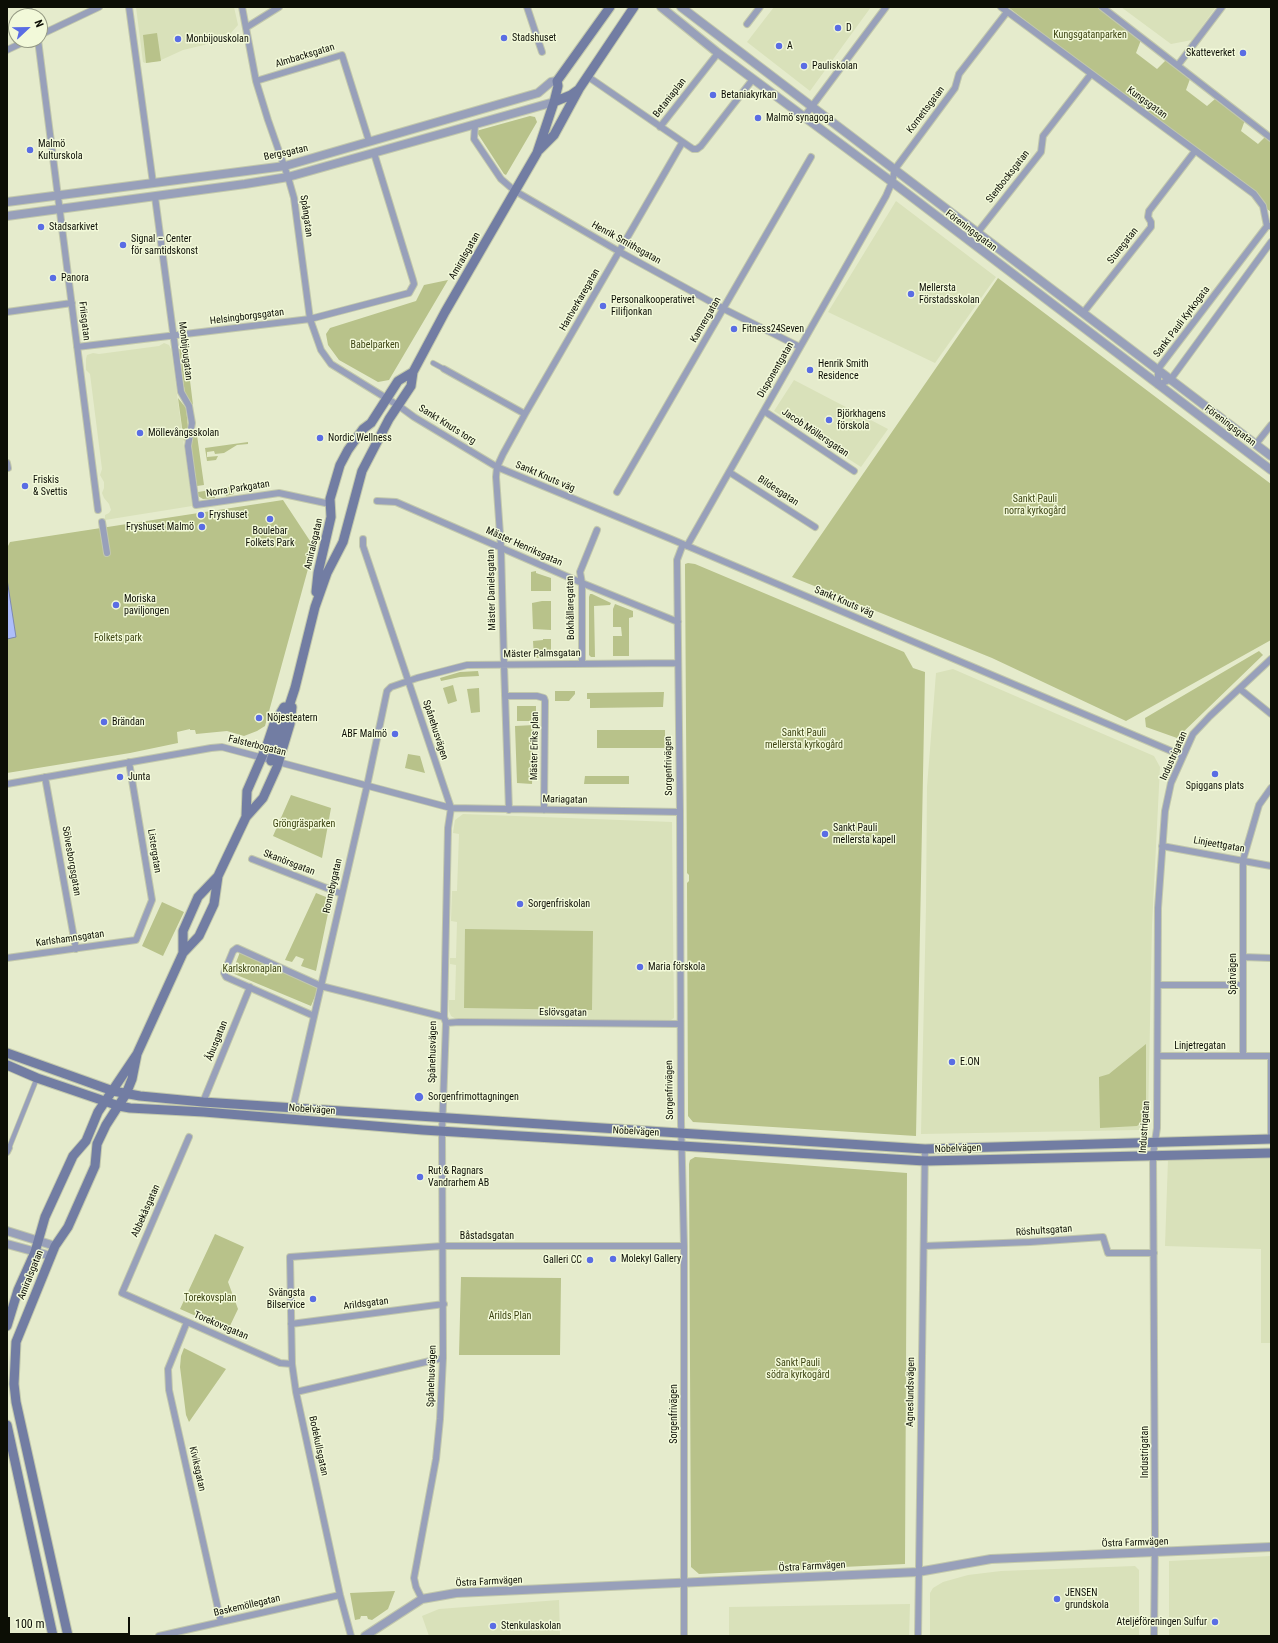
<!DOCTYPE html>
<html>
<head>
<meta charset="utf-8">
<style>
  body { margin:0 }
  #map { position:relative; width:1278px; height:1643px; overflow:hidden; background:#e5ebcc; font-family:"Roboto Condensed",sans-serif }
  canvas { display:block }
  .frame { position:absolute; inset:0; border:8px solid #0c0e05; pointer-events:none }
  .north { position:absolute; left:8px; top:8px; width:40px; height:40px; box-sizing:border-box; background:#f2f9d9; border:1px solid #969b84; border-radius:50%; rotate:68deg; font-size:11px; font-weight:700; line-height:16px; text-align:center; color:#0c0e05 }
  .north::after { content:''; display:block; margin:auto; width:14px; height:18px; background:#5a6de4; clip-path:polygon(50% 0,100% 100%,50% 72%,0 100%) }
  .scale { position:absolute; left:8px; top:1617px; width:122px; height:18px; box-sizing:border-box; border:2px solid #0c0e05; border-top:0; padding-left:5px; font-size:12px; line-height:14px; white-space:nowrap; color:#0c0e05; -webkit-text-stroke:3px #f2f9d9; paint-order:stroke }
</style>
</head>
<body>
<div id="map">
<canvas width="1278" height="1643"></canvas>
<div class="frame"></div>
<div class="north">N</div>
<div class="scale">100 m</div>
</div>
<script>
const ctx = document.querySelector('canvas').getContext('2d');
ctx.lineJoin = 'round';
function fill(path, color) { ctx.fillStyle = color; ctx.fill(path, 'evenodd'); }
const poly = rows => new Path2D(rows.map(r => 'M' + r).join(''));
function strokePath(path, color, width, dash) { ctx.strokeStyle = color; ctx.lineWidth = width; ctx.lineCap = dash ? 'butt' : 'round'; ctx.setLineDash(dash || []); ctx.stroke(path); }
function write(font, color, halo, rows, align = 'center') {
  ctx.font = font + ' "Roboto Condensed",sans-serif'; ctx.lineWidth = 3; ctx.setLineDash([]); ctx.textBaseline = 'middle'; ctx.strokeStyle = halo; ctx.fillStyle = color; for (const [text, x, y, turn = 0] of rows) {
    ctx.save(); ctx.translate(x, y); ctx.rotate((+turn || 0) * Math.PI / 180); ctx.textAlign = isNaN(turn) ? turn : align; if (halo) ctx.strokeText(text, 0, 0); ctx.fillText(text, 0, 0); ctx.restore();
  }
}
fill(poly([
  [136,7,234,7,238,25,230,34,204,45,183,50,159,61,145,63,143,62],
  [774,7,871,7,810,91,747,42],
  [1121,7,1216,7,1192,40,1171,44],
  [896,201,996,277,935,363,828,312],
  [164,343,169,345,171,349,192,506,105,520,105,515,109,513,111,510,109,504,104,498,102,493,104,488,104,482,100,475,102,469,90,374,86,370,86,359,87,355,93,353,99,354,159,346],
  [794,380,888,429,861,467,774,411],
  [953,669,1154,756,1160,767,1152,925,1148,1121,1139,1130,921,1134,926,907,927,787,936,673],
  [463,814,672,822,674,1018,671,1020,456,1019,451,1016,449,1011,449,1000,455,1000,456,965,450,964,450,958,456,958,457,922,451,921,452,891,457,891,459,834,453,833,455,820],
  [1271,1157,1271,1343,1261,1343,1261,1249,1165,1246,1168,1159],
  [1271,1556,1271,1636,1169,1636,1169,1561],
  [1135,1566,1139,1570,1139,1636,930,1636,930,1593,933,1588,943,1582,968,1575,1001,1571],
  [559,1600,560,1636,429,1636,422,1616,439,1609],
  [910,1604,909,1636,729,1636,729,1607]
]), '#d9e1ba');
fill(poly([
  [1008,7,1099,7,1141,40,1136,53,1157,69,1167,59,1190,79,1186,90,1207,106,1215,99,1245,120,1241,131,1258,144,1266,136,1271,140,1271,212,1263,206,1246,184,1076,60],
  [157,33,161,61,146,63,143,35],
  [530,116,535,117,537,122,506,175,504,174,476,131],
  [998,278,1271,484,1271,640,1126,721,992,658,792,577],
  [448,280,389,380,378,382,339,360,328,345,326,334,330,328,416,301,424,285],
  [179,348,186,348,193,405,185,394],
  [178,398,186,408,188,427,184,442],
  [196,428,204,485,197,486,191,446,191,441],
  [248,442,248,444,237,445,224,453,215,454,214,451,207,452,207,457,218,456,216,460,207,461,205,448],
  [256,483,257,485,255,484,233,488,234,494,226,496,225,490,214,492,215,498,203,499,198,496,198,492],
  [283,500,314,547,265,726,257,731,244,736,227,731,196,734,195,730,190,730,190,729,177,732,178,743,130,753,7,773,7,548,10,542],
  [688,563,695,564,904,652,913,668,925,672,916,1136,693,1122,688,1116,687,883,689,881,689,875,687,873,685,567,685,564],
  [536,571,536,573,551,578,551,591,531,591,531,572],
  [592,594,611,603,610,605,594,606,595,657,591,657,589,655,589,597,590,594],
  [542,601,551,601,551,630,533,629,532,603],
  [615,604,633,611,633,617,629,618,629,656,613,656,613,636,622,636,621,627,613,627,613,609],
  [543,639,551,639,551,657,534,658,533,641,543,640],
  [1259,651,1263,655,1177,738,1146,727,1145,718],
  [478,671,479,676,460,677,441,681,440,678,460,672],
  [453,685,457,701,448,704,443,688],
  [479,688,480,712,471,713,467,689],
  [555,691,575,691,575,694,569,701,555,701],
  [664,692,663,707,590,708,590,699,587,699,587,693],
  [517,706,536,706,536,721,517,721],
  [534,725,532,784,517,783,515,726],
  [597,730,665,730,665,748,597,748],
  [408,754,420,756,425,773,405,768],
  [585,776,629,776,629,784,584,784],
  [291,795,331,808,322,858,273,836],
  [316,893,331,899,316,971,301,966,304,959,296,956,292,962,285,960],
  [162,902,184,912,163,956,142,946],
  [465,929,593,931,592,1010,464,1008],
  [240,952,320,984,311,1006,232,973],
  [1146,1044,1146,1114,1143,1121,1137,1126,1100,1128,1099,1077,1109,1074],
  [695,1157,907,1173,905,1564,699,1574,691,1567,689,1164,690,1160],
  [215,1234,244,1247,228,1282,238,1309,228,1330,180,1309],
  [461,1277,561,1278,560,1355,459,1355],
  [184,1348,226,1369,189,1422,186,1415,180,1367,181,1356],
  [395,1591,388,1609,372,1620,368,1619,367,1616,361,1616,360,1619,355,1620,350,1593]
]), '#b8c28a');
const water = poly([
  [7,579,16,637,7,639,7,579]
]);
fill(water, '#adbefb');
strokePath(water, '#7d89b1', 1);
const pedestrian = poly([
  [29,7,32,16],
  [433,363,444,369],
  [9,1148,37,1078]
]);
const minor = poly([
  [129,7,153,183],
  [242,7,256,81,268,120,288,177,294,198,310,319,321,350,331,364,399,406,414,417,497,467,671,539,1183,756],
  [527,7,542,52],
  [1001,7,1254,194,1263,206,1267,226],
  [1102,7,1271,138],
  [747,24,760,7],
  [247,27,279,7],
  [40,35,99,7],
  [38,40,98,510],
  [7,50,28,40],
  [1178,65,1222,7],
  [587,76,693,149,697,149,701,146,753,79],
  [256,81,342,55,369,141],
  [804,117,886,7],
  [475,125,474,139,501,179,515,191,620,252,724,309,800,347],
  [660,127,718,53],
  [155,197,181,392,189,406,192,423,188,446,196,505,279,493,330,504],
  [1271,226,1267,226,1158,369,1158,385,1171,379,1271,242],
  [978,232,1041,152,1043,136,1091,74],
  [7,312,72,303],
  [1083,313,1151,227,1151,222,1148,217,1149,211,1195,151],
  [77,347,310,319,409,293,414,284,413,280,374,153],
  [444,369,525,414],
  [764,411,854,471],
  [1256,444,1271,425],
  [7,463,8,468],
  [729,472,815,527],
  [617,492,811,157],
  [377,501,396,502,582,583,678,622],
  [102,522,107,553],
  [363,539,363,546,451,808,448,828,444,1017,446,1023,442,1131,443,1358,440,1419,436,1459,414,1578,416,1587,422,1599],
  [683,544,677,560,680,812,681,1122,684,1246,684,1636],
  [687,546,886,196,892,182,895,169,955,88,959,74,1007,12],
  [582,664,582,583,580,572,597,530],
  [1240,689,1271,714],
  [505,696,537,696,544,698,545,701,544,810],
  [45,777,76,949],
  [7,784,211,748,222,747,451,808,680,812],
  [509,810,504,665,501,548,496,477,497,467,503,454,525,414,682,143],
  [1162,846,1271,866],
  [252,859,342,894],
  [1243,957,1271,958],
  [7,958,136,940,152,900,129,762],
  [1158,985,1243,985],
  [314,1016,226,977,224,973,233,951,237,948,321,986,444,1017],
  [446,1023,459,1022,680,1024],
  [1158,1056,1243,1056],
  [203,1102,250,987],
  [293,1108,367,786,387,691,391,687,417,678,467,665,678,663],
  [189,1137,122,1293,280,1363,292,1364],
  [1271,1139,1271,1056,1243,1056,1243,860,1259,805,1271,788],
  [7,1152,9,1148],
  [924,1246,1030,1242,1103,1237,1108,1253,1154,1253],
  [187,1322,168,1369,169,1390,221,1622],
  [291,1324,444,1304],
  [296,1392,443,1358],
  [159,1636,340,1595],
  [351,1636,340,1595,296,1392,292,1364,290,1257,442,1246,684,1246],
  [918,1636,925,1149],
  [1154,1636,1155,1535,1153,1155,1157,1128,1158,908,1165,811,1171,783,1193,734,1210,716,1271,659]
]);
const tertiary = poly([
  [661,7,718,53,892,182,1271,470],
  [681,7,1271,456],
  [7,202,285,166,538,93,551,82,557,81],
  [7,216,245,184,288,177,554,102],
  [7,1231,55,1246],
  [7,1244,51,1256],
  [365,1636,422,1599,456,1593,918,1572,991,1559,1271,1547]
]);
const secondary = poly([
  [554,102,571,95,578,90],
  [539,150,554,135,579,89,634,7],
  [316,592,318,573,331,517,330,499,340,465,348,450,363,429,371,423,398,381,413,372],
  [271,761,295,688,315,607,327,573,343,542,362,471,389,419,411,386,413,372,445,312,537,153,554,102,558,86,557,81,610,7],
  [246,817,247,791,267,745,274,724,284,707],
  [183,953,183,931,198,897,218,876,246,817,263,798,277,767,290,724,292,707],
  [7,1053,113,1091,140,1096,203,1102,925,1149,1271,1139],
  [7,1065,37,1078,119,1106,130,1108,204,1112,423,1130,925,1161,1271,1153],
  [7,1326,18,1290,35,1252,45,1217,73,1156,86,1141,98,1112,137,1054,183,953,199,936,214,904,218,876],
  [7,1425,53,1636],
  [68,1636,16,1402,14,1384,16,1342,55,1246,68,1227,95,1166,97,1144,106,1125,126,1094,132,1079,137,1054]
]);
strokePath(pedestrian, '#c2c8ac', 6);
strokePath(minor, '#c2c8ac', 8);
strokePath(tertiary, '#c2c8ac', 10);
strokePath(secondary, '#c2c8ac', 11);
strokePath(pedestrian, '#98a0ba', 4.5);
strokePath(minor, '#98a0ba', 6);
strokePath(tertiary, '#98a0ba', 8);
strokePath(secondary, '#727da3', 9);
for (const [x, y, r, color] of [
  [838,28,4,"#5a6de4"],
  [504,38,4,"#5a6de4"],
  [178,39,4,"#5a6de4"],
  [779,46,4,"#5a6de4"],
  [1243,53,4,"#5a6de4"],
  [804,66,4,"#5a6de4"],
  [713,95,4,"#5a6de4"],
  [758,118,4,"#5a6de4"],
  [30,150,4,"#5a6de4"],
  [41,227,4,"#5a6de4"],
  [123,245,4,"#5a6de4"],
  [53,278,4,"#5a6de4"],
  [911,294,4,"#5a6de4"],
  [603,306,4,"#5a6de4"],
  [734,329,4,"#5a6de4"],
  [810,370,4,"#5a6de4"],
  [829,420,4,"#5a6de4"],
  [140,433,4,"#5a6de4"],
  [320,438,4,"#5a6de4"],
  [25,486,4,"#5a6de4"],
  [201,515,4,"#5a6de4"],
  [270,519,4,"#5a6de4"],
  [202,527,4,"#5a6de4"],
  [116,605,4,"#5a6de4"],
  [259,718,4,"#5a6de4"],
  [104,722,4,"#5a6de4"],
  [395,734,4,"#5a6de4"],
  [1215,774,4,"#5a6de4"],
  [120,777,4,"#5a6de4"],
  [825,834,4,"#5a6de4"],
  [520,904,4,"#5a6de4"],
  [640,967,4,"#5a6de4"],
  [952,1062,4,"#5a6de4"],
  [419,1097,5,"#5a6de4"],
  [420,1177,4,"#5a6de4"],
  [613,1259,4,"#5a6de4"],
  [590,1260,4,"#5a6de4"],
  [313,1299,4,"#5a6de4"],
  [1057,1599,4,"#5a6de4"],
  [1215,1622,4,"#5a6de4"],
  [493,1626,4,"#5a6de4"]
]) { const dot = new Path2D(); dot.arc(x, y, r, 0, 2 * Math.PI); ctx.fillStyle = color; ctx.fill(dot); strokePath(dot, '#f2f9d9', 1.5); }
write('10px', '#0c0e05', '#f2f9d9', [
  ["D",846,28],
  ["Stadshuset",512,38],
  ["Monbijouskolan",186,39],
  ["A",787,46],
  ["Skatteverket",1235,53,"right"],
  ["Pauliskolan",812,66],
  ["Betaniakyrkan",721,95],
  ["Malmö synagoga",766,118],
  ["Malmö",38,144],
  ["Kulturskola",38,156],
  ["Stadsarkivet",49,227],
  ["Signal – Center",131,239],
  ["för samtidskonst",131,251],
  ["Panora",61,278],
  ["Mellersta",919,288],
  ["Förstadsskolan",919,300],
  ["Personalkooperativet",611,300],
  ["Filifjonkan",611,312],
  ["Fitness24Seven",742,329],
  ["Henrik Smith",818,364],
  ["Residence",818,376],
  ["Björkhagens",837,414],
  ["förskola",837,426],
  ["Möllevångsskolan",148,433],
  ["Nordic Wellness",328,438],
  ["Friskis",33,480],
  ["& Svettis",33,492],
  ["Fryshuset",209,515],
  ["Fryshuset Malmö",194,527,"right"],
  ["Boulebar",270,531,"center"],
  ["Folkets Park",270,543,"center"],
  ["Moriska",124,599],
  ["paviljongen",124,611],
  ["Nöjesteatern",267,718],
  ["Brändan",112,722],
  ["ABF Malmö",387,734,"right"],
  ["Junta",128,777],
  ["Spiggans plats",1215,786,"center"],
  ["Sankt Pauli",833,828],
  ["mellersta kapell",833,840],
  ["Sorgenfriskolan",528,904],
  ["Maria förskola",648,967],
  ["E.ON",960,1062],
  ["Sorgenfrimottagningen",428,1097],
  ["Rut & Ragnars",428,1171],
  ["Vandrarhem AB",428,1183],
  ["Molekyl Gallery",621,1259],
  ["Galleri CC",582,1260,"right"],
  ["Svängsta",305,1293,"right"],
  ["Bilservice",305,1305,"right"],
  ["JENSEN",1065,1593],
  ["grundskola",1065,1605],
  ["Ateljéföreningen Sulfur",1207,1622,"right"],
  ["Stenkulaskolan",501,1626]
], 'left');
write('10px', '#3d4412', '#f2f9d9', [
  ["Kungsgatanparken",1090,35],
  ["Babelparken",375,345],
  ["Sankt Pauli",1035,499],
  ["norra kyrkogård",1035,511],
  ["Folkets park",118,638],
  ["Sankt Pauli",804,733],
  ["mellersta kyrkogård",804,745],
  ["Gröngräsparken",304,824],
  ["Karlskronaplan",252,969],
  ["Torekovsplan",210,1298],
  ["Arilds Plan",510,1316],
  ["Sankt Pauli",798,1363],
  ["södra kyrkogård",798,1375]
]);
write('10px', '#0c0e05', '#f2f9d9', [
  ["Almbacksgatan",305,56,-17],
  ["Betaniaplan",670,98,-52],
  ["Kungsgatan",1147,103,36],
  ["Kornettsgatan",926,110,-53],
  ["Bergsgatan",286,153,-12],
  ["Stenbocksgatan",1008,177,-52],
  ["Spångatan",306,216,82],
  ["Föreningsgatan",971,231,37],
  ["Henrik Smithsgatan",626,243,29],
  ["Sturegatan",1123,246,-52],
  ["Amiralsgatan",465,256,-60],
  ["Hantverkaregatan",580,300,-60],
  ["Helsingborgsgatan",247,317,-7],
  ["Kamrergatan",706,320,-60],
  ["Friisgatan",84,321,83],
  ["Sankt Pauli Kyrkogata",1182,322,-53],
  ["Monbijougatan",185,351,83],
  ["Disponentgatan",776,370,-60],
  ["Sankt Knuts torg",447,425,32],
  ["Föreningsgatan",1230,426,37],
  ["Jacob Möllersgatan",815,433,34],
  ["Sankt Knuts väg",545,477,23],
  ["Norra Parkgatan",238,489,-9],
  ["Bildesgatan",778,491,33],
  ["Amiralsgatan",314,544,-77],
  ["Mäster Henriksgatan",524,547,24],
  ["Mäster Danielsgatan",492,590,-91],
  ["Sankt Knuts väg",844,602,23],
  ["Bokhållaregatan",571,608,-91],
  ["Mäster Palmsgatan",542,654,-1],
  ["Spånehusvägen",435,730,72],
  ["Falsterbogatan",257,746,14],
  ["Mäster Eriks plan",535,746,-89],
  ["Industrigatan",1174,756,-66],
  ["Sorgenfrivägen",669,766,-91],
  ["Mariagatan",565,800,1],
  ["Linjeettgatan",1219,845,10],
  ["Listergatan",154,851,81],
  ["Sölvesborgsgatan",71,861,80],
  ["Skanörsgatan",289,863,21],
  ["Ronnebygatan",333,886,-77],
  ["Karlshamnsgatan",70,939,-8],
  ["Spårvägen",1233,974,-90],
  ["Eslövsgatan",563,1013,1],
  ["Åhusgatan",217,1041,-68],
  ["Linjetregatan",1200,1046],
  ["Spånehusvägen",433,1052,-89],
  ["Sorgenfrivägen",670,1090,-91],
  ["Nobelvägen",312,1110,4],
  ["Industrigatan",1145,1127,-86],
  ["Nobelvägen",636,1132,3],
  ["Nobelvägen",958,1149,-2],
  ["Abbekåsgatan",146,1211,-66],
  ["Röshultsgatan",1044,1231,-4],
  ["Båstadsgatan",487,1236],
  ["Amiralsgatan",31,1275,-68],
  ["Arildsgatan",366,1304,-7],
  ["Torekovsgatan",221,1326,23],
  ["Spånehusvägen",432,1376,-88],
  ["Agneslundsvägen",911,1392,-89],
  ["Sorgenfrivägen",674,1414,-90],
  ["Bodekullsgatan",318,1446,78],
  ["Industrigatan",1145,1452,-90],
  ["Kiviksgatan",197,1469,77],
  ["Östra Farmvägen",1135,1543,-2],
  ["Östra Farmvägen",812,1567,-3],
  ["Östra Farmvägen",489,1582,-3],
  ["Baskemöllegatan",247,1606,-13]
]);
</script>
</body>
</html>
